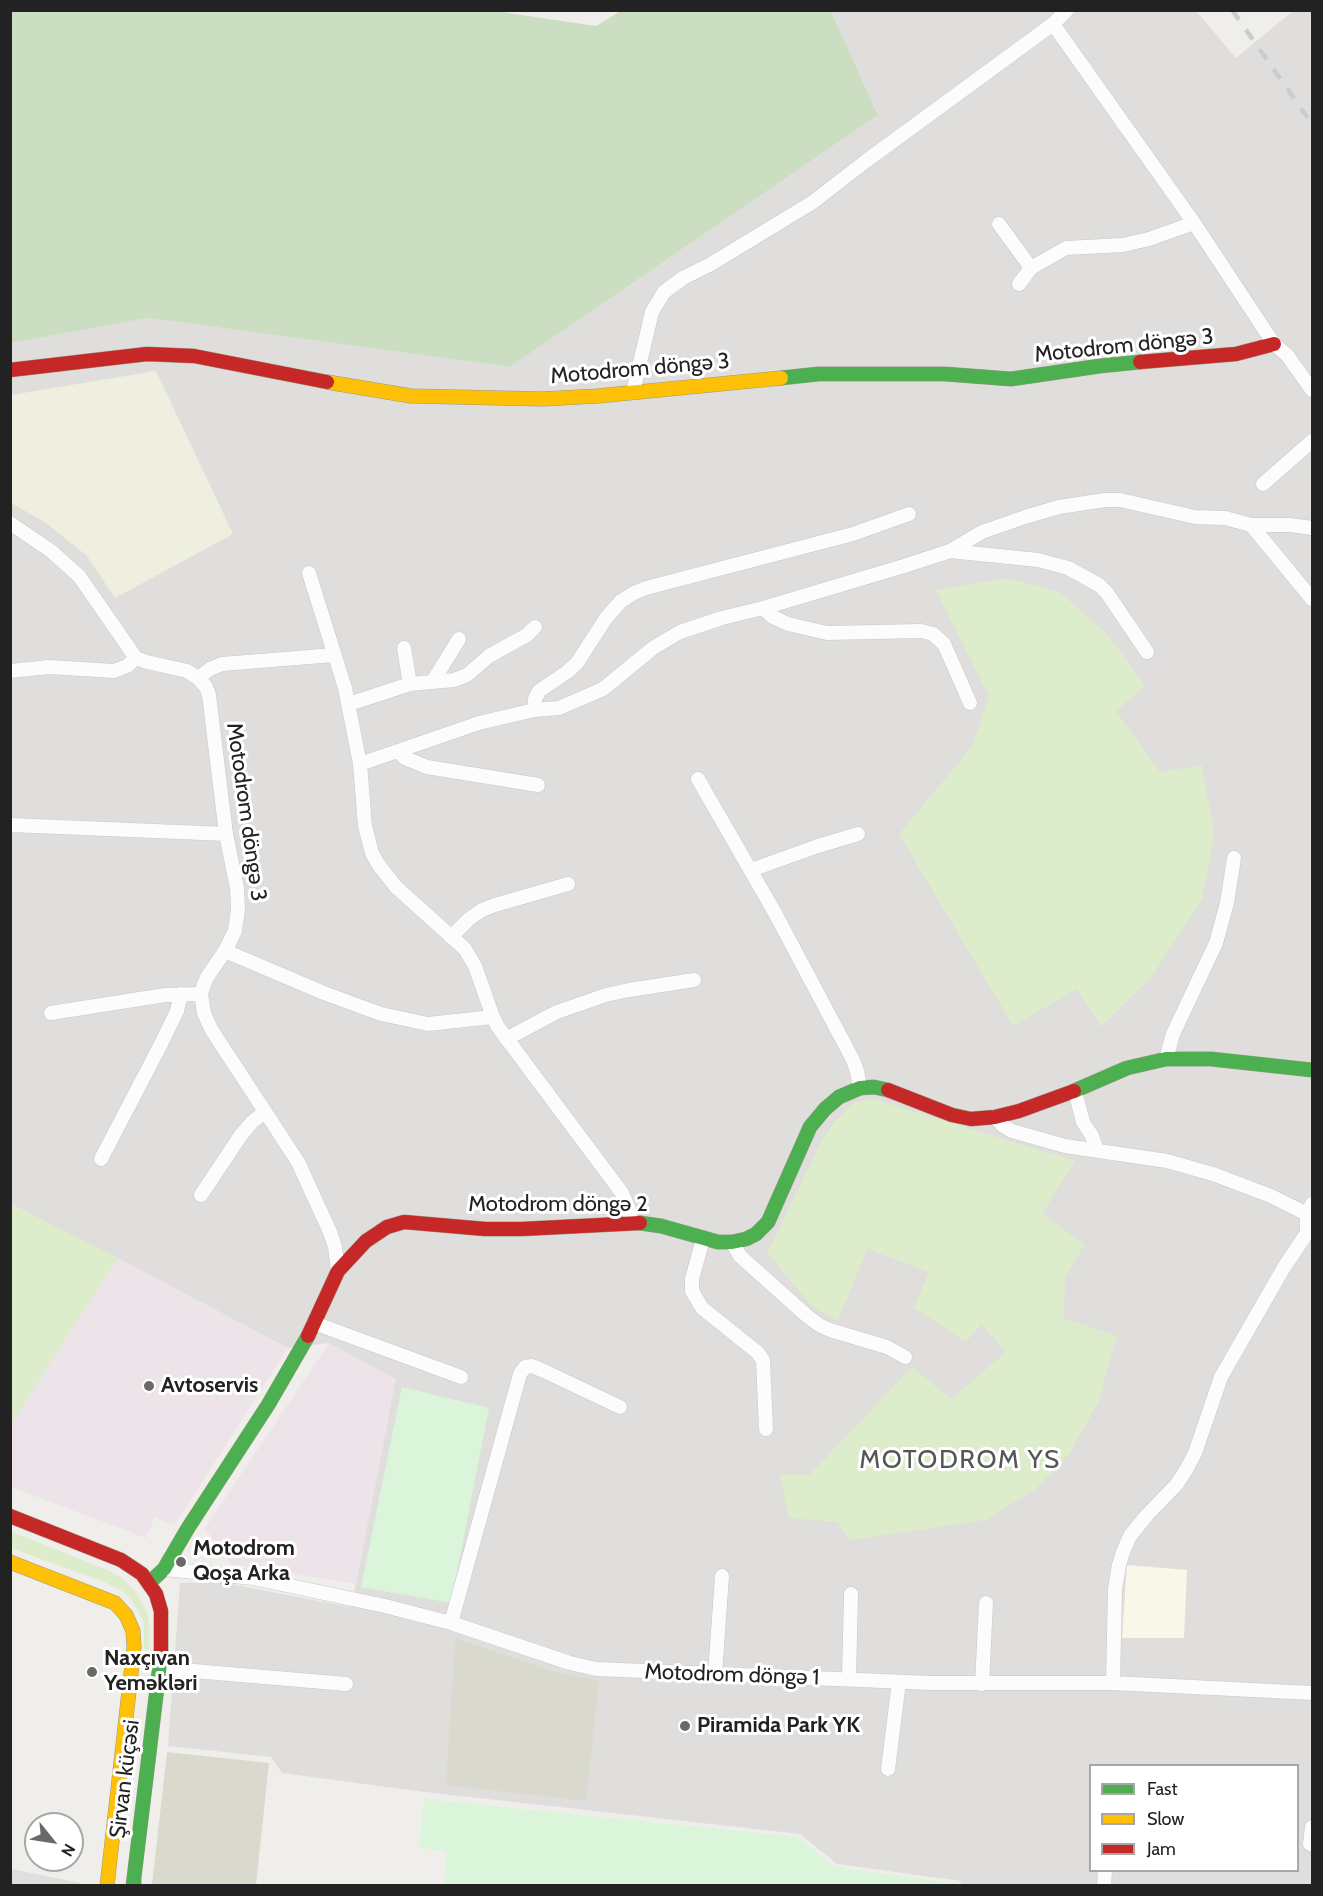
<!DOCTYPE html>
<html>
<head>
<meta charset="utf-8">
<style>
  body { margin:0 }
  #map { position:relative; width:1323px; height:1896px; overflow:hidden; background:#f0eeeb; font-family:Cabin,sans-serif }
  canvas { display:block }
  .frame { position:absolute; inset:0; border:12px solid #222; pointer-events:none }
  .legend { position:absolute; left:1089px; top:1764px; width:210px; height:108px; box-sizing:border-box; background:#fff; border:2px solid #a7a7a7; margin:0; padding:8px 10px; list-style:none; font-size:18px; color:#222 }
  .legend li { display:flex; align-items:center; gap:12px; height:30px }
  .legend b { width:30px; border:2px solid #a7a7a7 }
  .north { position:absolute; left:24px; top:1812px; width:60px; height:60px; box-sizing:border-box; background:#fff; border:2px solid #a7a7a7; border-radius:50%; rotate:120deg; font-size:16px; font-weight:700; line-height:24px; text-align:center; color:#222 }
  .north::after { content:''; display:block; margin:auto; width:21px; height:27px; background:#6a6968; clip-path:polygon(50% 0,100% 100%,50% 72%,0 100%) }
</style>
</head>
<body>
<div id="map">
<canvas width="1323" height="1896"></canvas>
<div class="frame"></div>
<ul class="legend">
<li><b style="height:8px;background:#4caf50"></b>Fast</li>
<li><b style="height:8px;background:#ffc107"></b>Slow</li>
<li><b style="height:8px;background:#c62828"></b>Jam</li>
</ul>
<div class="north">N</div>
</div>
<script>
const ctx = document.querySelector('canvas').getContext('2d');
ctx.lineJoin = 'round';
function fill(path, color) { ctx.fillStyle = color; ctx.fill(path, 'evenodd'); }
const poly = rows => new Path2D(rows.map(r => 'M' + r).join(''));
function strokePath(path, color, width, dash) { ctx.strokeStyle = color; ctx.lineWidth = width; ctx.lineCap = dash ? 'butt' : 'round'; ctx.setLineDash(dash || []); ctx.stroke(path); }
function write(font, color, halo, rows, align = 'center') {
  ctx.font = font + ' Cabin,sans-serif'; ctx.lineWidth = 6; ctx.setLineDash([]); ctx.textBaseline = 'middle'; ctx.strokeStyle = halo; ctx.fillStyle = color; for (const [text, x, y, turn = 0] of rows) {
    ctx.save(); ctx.translate(x, y); ctx.rotate((+turn || 0) * Math.PI / 180); ctx.textAlign = isNaN(turn) ? turn : align; if (halo) ctx.strokeText(text, 0, 0); ctx.fillText(text, 0, 0); ctx.restore();
  }
}
fill(poly([
  [831,11,1196,11,1236,58,1293,11,1312,11,1312,1885,960,1885,961,1881,837,1864,800,1834,425,1792,282,1773,271,1757,168,1746,180,1583,220,1582,350,1607,356,1584,329,1343,288,1348,11,1204,10,343,148,318,510,367,878,115],
  [1090,1766,1298,1766,1298,1870,1090,1870]
]), '#dfdedc');
fill(poly([
  [118,1258,288,1348,174,1526,155,1517,146,1538,11,1487,10,1424],
  [329,1343,396,1379,356,1584,230,1564,205,1528]
]), '#ede4e9');
fill(poly([
  [1127,1565,1187,1570,1184,1638,1122,1638]
]), '#f8f7e8');
fill(poly([
  [455,1638,554,1672,599,1681,586,1801,446,1785],
  [167,1752,269,1763,256,1885,152,1885]
]), '#d9d9cd');
fill(poly([
  [156,371,233,534,115,598,87,556,46,523,11,503,11,395]
]), '#efefdf');
fill(poly([
  [1008,578,1061,593,1109,636,1145,686,1116,711,1160,772,1202,765,1214,834,1202,900,1150,979,1101,1027,1077,989,1013,1026,899,834,973,745,989,696,936,590],
  [873,1099,1075,1161,1042,1214,1085,1244,1065,1277,1064,1318,1117,1336,1098,1403,1069,1454,1036,1489,986,1520,850,1540,837,1522,789,1518,780,1474,809,1475,912,1367,951,1399,1006,1352,981,1324,966,1342,914,1308,929,1272,867,1249,838,1321,810,1304,767,1253,820,1144,835,1121,854,1103],
  [11,1204,118,1258,11,1424],
  [10,1531,110,1571,124,1580,138,1595,147,1612,149,1624,149,1650,144,1649,144,1627,142,1618,132,1601,121,1590,104,1582,11,1548]
]), '#ddeccb');
fill(poly([
  [494,11,596,26,621,11,831,11,878,115,510,367,148,318,11,343,11,11]
]), '#cbdec1');
fill(poly([
  [402,1387,489,1408,451,1603,361,1587],
  [424,1799,798,1837,835,1867,958,1884,444,1885,447,1851,419,1848]
]), '#daf5da');
fill(poly([
  [11,1869,81,1883,81,1885,11,1885]
]), '#e0dfde');
const street = poly([
  [1053,24,1194,223,1274,344,1287,355,1312,390],
  [999,224,1031,268],
  [1019,284,1031,268,1066,248,1123,245,1149,239,1194,223],
  [633,392,652,312,664,292,683,278,711,264,813,202,866,161,1053,24,1067,10],
  [1263,484,1312,441],
  [10,523,51,551,79,576,136,658,147,662,187,671,198,678,206,687,209,695,226,834,237,888,238,909,235,931,225,951,207,977,203,987,201,994,204,1013,211,1029,298,1162,330,1232,335,1247,338,1271],
  [1251,525,1290,525,1312,528],
  [950,551,1038,560,1068,568,1099,585,1107,593,1147,652],
  [309,573,345,688,360,764,365,826,372,853,378,864,396,887,465,949,475,966,493,1017,498,1027,622,1193,629,1209,631,1223],
  [763,608,773,617,788,624,827,633,921,631,933,634,944,644,970,703],
  [404,648,410,684],
  [10,671,49,667,114,671,127,666,136,658],
  [198,678,210,669,222,664,334,655],
  [433,681,459,639],
  [349,704,410,684,454,680,467,675,489,656,527,635,535,627],
  [534,710,535,699,539,691,567,672,577,663,606,618,621,601,634,593,646,588,853,534,909,514],
  [398,751,405,758,427,767,538,785],
  [360,764,479,723,534,710,559,708,603,689,653,648,680,632,722,618,763,608,904,566,950,551,982,532,1025,517,1059,507,1105,500,1120,500,1195,517,1225,518,1251,525,1312,599],
  [698,779,775,913,853,1060,857,1071,860,1088],
  [10,825,226,834],
  [751,870,818,846,858,834],
  [451,937,469,919,482,910,495,905,568,884],
  [225,951,324,993,381,1014,428,1024,493,1017],
  [51,1013,165,995,201,994],
  [506,1039,557,1012,606,995,629,990,694,980],
  [1166,1059,1173,1034,1216,943,1227,903,1234,858],
  [1075,1091,1083,1122,1092,1136,1097,1151],
  [995,1117,1002,1125,1012,1131,1065,1146,1167,1161,1213,1174,1271,1196,1307,1214],
  [101,1159,161,1044,177,1011,181,994],
  [201,1195,241,1135,252,1122,265,1112],
  [703,1239,692,1279,692,1291,702,1308,757,1352,763,1360,766,1429],
  [732,1242,740,1256,806,1315,819,1325,830,1330,887,1347,905,1357],
  [314,1323,461,1377],
  [164,1569,253,1578,385,1606,451,1623,570,1663,596,1669,930,1683,1113,1683,1312,1693],
  [451,1623,520,1374,525,1367,532,1366,544,1371,620,1407],
  [159,1668,346,1684],
  [715,1674,722,1576],
  [849,1679,851,1594],
  [1113,1683,1115,1589,1119,1565,1123,1552,1130,1536,1147,1515,1177,1484,1186,1470,1195,1453,1221,1377,1283,1269,1307,1233,1307,1214,1312,1204],
  [982,1684,986,1603],
  [888,1769,899,1682],
  [1310,1844,1312,1827],
  [1104,1886,1105,1870]
]);
const fast = poly([
  [781,378,818,374,945,374,1011,379,1100,366,1140,362],
  [1074,1091,1127,1068,1166,1059,1211,1059,1312,1070],
  [640,1223,661,1226,718,1242,732,1242,746,1239,756,1234,768,1222,810,1127,825,1109,839,1097,860,1088,874,1087,888,1090],
  [149,1583,164,1569,188,1528,268,1405,308,1336],
  [134,1880,134,1886],
  [133,1886,161,1655]
]);
const slow = poly([
  [327,382,411,396,542,399,598,396,781,378],
  [10,1562,115,1603,126,1615,133,1631,134,1647,107,1886]
]);
const jam = poly([
  [1140,362,1236,354,1274,344],
  [10,370,147,354,194,356,327,382],
  [888,1090,952,1115,971,1119,995,1117,1019,1111,1074,1091],
  [308,1336,338,1271,366,1241,387,1227,404,1222,485,1229,522,1229,640,1223],
  [10,1516,121,1560,142,1574,156,1594,161,1611,161,1655]
]);
strokePath(street, '#c9c8c7', 15);
strokePath(fast, '#999a82', 15);
strokePath(slow, '#999a82', 15);
strokePath(jam, '#999a82', 15);
strokePath(street, '#fdfcfc', 14);
strokePath(fast, '#4caf50', 14);
strokePath(slow, '#ffc107', 14);
strokePath(jam, '#c62828', 14);
strokePath(poly([
  [1232,10,1312,124]
]), '#ccc', 4.5, [12, 12]);
for (const [x, y, r, color] of [
  [149,1386,6,"#6a6968"],
  [181,1562,6,"#6a6968"],
  [92,1672,6,"#6a6968"],
  [685,1726,6,"#6a6968"]
]) { const dot = new Path2D(); dot.arc(x, y, r, 0, 2 * Math.PI); ctx.fillStyle = color; ctx.fill(dot); strokePath(dot, '#fff', 2); }
write('22px', '#222', '#fff', [
  ["Motodrom döngə 3",1124,346,-6],
  ["Motodrom döngə 3",640,369,-5],
  ["Motodrom döngə 3",246,812,82],
  ["Motodrom döngə 2",558,1205],
  ["Motodrom döngə 1",732,1675,2],
  ["Şirvan küçəsi",125,1779,-83]
]);
write('bold 22px', '#222', '#fff', [
  ["Avtoservis",161,1386],
  ["Motodrom",193,1549],
  ["Qoşa Arka",193,1574],
  ["Naxçıvan",104,1659],
  ["Yeməkləri",104,1684],
  ["Piramida Park YK",697,1726]
], 'left');
ctx.letterSpacing = '1.5px';
write('26px', '#555', '#fff', [
  ["MOTODROM YS",960,1460]
]);
ctx.letterSpacing = '0px';
</script>
</body>
</html>
